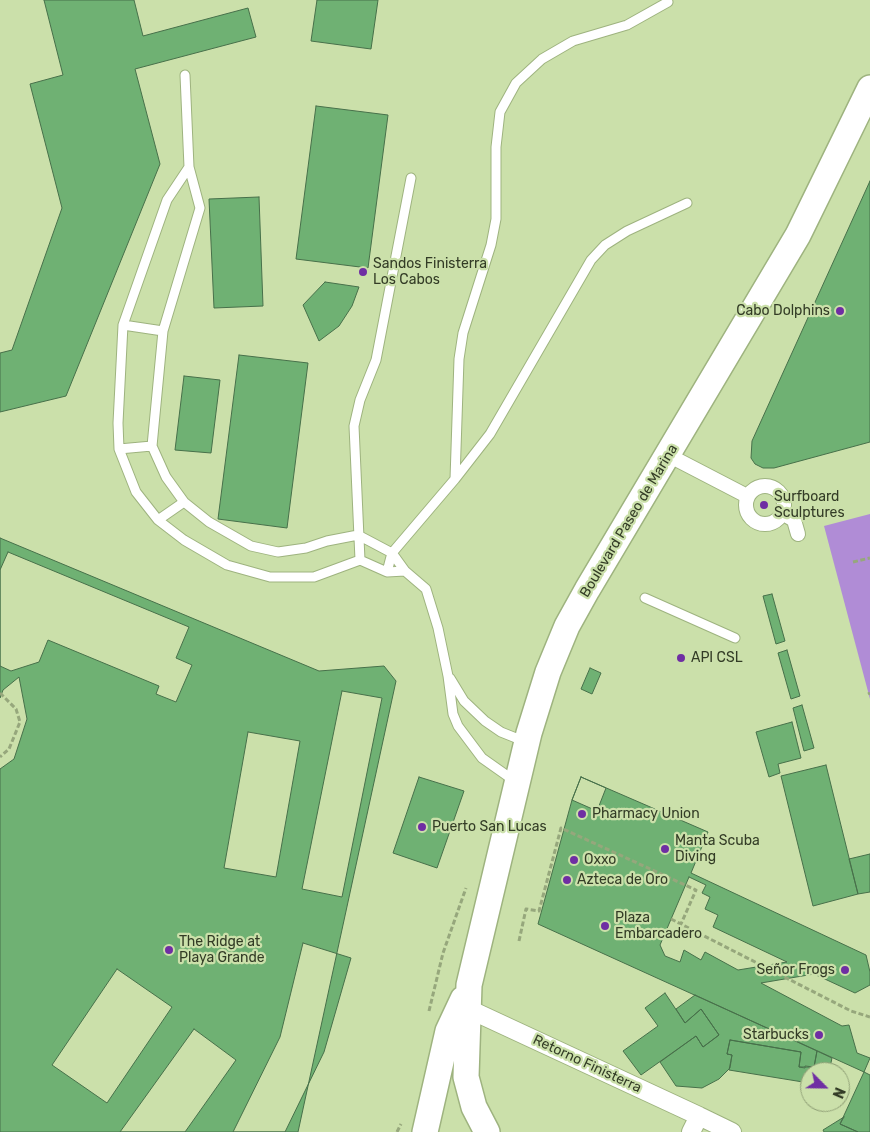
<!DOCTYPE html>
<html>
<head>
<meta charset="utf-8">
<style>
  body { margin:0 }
  #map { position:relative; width:870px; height:1132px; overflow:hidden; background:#cbe0aa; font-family:Rubik,sans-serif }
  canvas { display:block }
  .north { position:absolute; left:800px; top:1062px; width:50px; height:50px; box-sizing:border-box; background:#cbe0aa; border:1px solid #8e9e75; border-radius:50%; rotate:113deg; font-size:14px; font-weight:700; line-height:20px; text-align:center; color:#333c26 }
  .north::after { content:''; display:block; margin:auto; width:18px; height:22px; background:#6f2ea3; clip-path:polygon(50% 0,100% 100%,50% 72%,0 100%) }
</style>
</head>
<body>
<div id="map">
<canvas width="870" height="1132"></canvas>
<div class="north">N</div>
</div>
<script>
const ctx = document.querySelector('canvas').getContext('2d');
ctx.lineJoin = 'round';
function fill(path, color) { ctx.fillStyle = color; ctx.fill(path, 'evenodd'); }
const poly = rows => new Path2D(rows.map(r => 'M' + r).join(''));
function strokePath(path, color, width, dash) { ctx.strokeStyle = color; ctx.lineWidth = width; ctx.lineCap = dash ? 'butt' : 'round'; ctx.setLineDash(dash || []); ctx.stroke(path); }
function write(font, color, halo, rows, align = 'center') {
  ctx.font = font + ' Rubik,sans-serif'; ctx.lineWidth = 4.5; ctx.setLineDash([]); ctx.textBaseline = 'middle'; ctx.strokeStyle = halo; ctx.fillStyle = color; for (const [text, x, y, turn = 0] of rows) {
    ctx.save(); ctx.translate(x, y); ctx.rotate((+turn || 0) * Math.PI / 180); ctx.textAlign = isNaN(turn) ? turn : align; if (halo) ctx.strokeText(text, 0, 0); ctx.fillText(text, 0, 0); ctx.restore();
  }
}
fill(poly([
  [870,514,870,699,824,526]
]), '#b08cd6');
const building = poly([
  [44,0,134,0,143,36,248,8,256,37,135,69,160,164,66,396,0,412,0,353,12,350,62,208,30,84,63,75,44,0],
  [317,0,378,0,371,49,311,41,317,0],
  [316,106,388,115,368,268,296,259,316,106],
  [870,181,870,442,774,468,763,468,755,464,751,458,752,441,870,181],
  [259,197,263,306,214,308,209,199,259,197],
  [325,282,359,287,352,306,339,326,319,341,303,305,325,282],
  [239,355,308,363,287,528,218,519,239,355],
  [184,376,220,380,211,453,175,450,184,376],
  [0,538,319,671,384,666,396,681,298,1132,0,1132,0,769,14,759,27,719,19,677,3,690,0,698,0,538],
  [8,552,189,627,176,658,192,665,176,702,156,694,159,686,48,640,39,662,11,671,0,666,0,570,8,552],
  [772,594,785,641,776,644,763,596,772,594],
  [787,650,800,696,791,699,778,653,787,650],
  [590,668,601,673,592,694,581,689,590,668],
  [342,691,382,698,342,897,302,889,342,691],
  [802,705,814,748,804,751,793,708,802,705],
  [792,722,801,758,778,764,780,773,769,777,756,732,792,722],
  [248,732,300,741,276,877,224,868,248,732],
  [826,765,858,894,813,906,781,776,826,765],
  [419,777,464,791,437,868,393,853,419,777],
  [581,777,708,832,691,873,866,955,870,972,870,985,855,993,814,974,761,983,842,1026,849,1025,857,1053,870,1058,864,1072,538,924,572,800,581,777],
  [689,877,706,885,702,893,710,897,705,909,718,915,713,927,787,962,738,970,705,952,701,960,684,950,680,962,665,956,660,945,689,877],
  [581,777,606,788,597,811,572,800,581,777],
  [870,854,870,892,858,894,849,859,870,854],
  [303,943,351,958,324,1052,285,1132,233,1132,280,1037,303,943],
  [117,969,172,1007,107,1103,52,1065,117,969],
  [665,993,685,1023,701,1009,719,1035,703,1047,696,1036,641,1075,623,1051,658,1026,645,1008,665,993],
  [695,995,817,1051,814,1067,799,1067,801,1052,730,1040,727,1054,732,1055,730,1068,719,1079,702,1088,676,1086,660,1062,696,1036,703,1047,719,1035,701,1009,685,1023,676,1009,695,995],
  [194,1029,236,1060,185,1132,120,1132,194,1029],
  [730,1040,801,1052,799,1067,805,1068,805,1066,814,1067,817,1051,832,1058,829,1072,810,1072,810,1079,804,1078,803,1082,729,1070,732,1055,727,1054,730,1040],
  [864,1072,870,1075,870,1132,858,1132,840,1124,864,1072],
  [844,1117,840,1124,858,1132,824,1132,823,1130,844,1117]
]);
fill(building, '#6fb173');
strokePath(building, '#47704a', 1);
const service = poly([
  [185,75,189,167,200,208,163,331,152,446,166,477,184,502,209,522,251,546,278,552,306,548,327,541,358,535,392,553,405,571,426,589,438,628,448,676,453,714,458,726,482,758,516,782],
  [189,167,167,200,123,325,118,423,119,449,136,492,158,520,184,540,227,565,270,577,314,577,360,560,387,572,405,571],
  [123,325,163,331],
  [119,449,152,446],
  [455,479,490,434,591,260,605,245,627,231,687,203],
  [158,520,184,502],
  [360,560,354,426,360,400,376,360,411,178],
  [387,572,392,553,455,479,459,359,463,333,491,245,496,219,496,147,500,112,516,83,542,59,573,41,627,25,668,2],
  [645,598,735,638],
  [450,678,464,701,485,721,501,732,526,742]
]);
const pedestrian = poly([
  [668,455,747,496],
  '746 505a19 19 0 1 1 38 0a19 19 0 1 1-38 0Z',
  [782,513,794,520,798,534]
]);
const minor = poly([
  [460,1005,699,1116,691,1132],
  [699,1116,732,1132]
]);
const secondary = poly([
  [425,1132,448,1031,463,999],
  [487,1132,474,1107,466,1077,469,985,529,733,548,672,567,626,587,590,798,235,870,88]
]);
strokePath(service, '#9eb37f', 11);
strokePath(pedestrian, '#9eb37f', 16);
strokePath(minor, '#9eb37f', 20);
strokePath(secondary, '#9eb37f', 28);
strokePath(poly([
  [853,562,870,558],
  [0,693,16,709,20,722,9,749,0,757],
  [868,694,870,693],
  [671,919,851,1011,870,1017],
  [519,941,526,909,539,911,561,828,696,890,681,924],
  [429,1011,443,953,466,888],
  [397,1132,401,1124]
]), '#96a77c', 3, [5, 2.5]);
strokePath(service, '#fff', 9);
strokePath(pedestrian, '#fff', 14);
strokePath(minor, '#fff', 18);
strokePath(secondary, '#fff', 25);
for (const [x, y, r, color] of [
  [363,272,5,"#6f2ea3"],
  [840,311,5,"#6f2ea3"],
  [764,505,5,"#6f2ea3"],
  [681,658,5,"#6f2ea3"],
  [582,814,5,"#6f2ea3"],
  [422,827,5,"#6f2ea3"],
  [665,849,5,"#6f2ea3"],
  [574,860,5,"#6f2ea3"],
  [567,880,5,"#6f2ea3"],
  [605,926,5,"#6f2ea3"],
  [169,950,5,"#6f2ea3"],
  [845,970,5,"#6f2ea3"],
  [819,1035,5,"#6f2ea3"]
]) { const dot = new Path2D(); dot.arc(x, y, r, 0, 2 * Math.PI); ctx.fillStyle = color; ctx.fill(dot); strokePath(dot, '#cbe0aa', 2); }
write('14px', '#333c26', '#cbe0aa', [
  ["Sandos Finisterra",373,264],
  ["Los Cabos",373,280],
  ["Cabo Dolphins",830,311,"right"],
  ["Surfboard",774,497],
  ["Sculptures",774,513],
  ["API CSL",691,658],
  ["Pharmacy Union",592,814],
  ["Puerto San Lucas",432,827],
  ["Manta Scuba",675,841],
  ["Diving",675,857],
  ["Oxxo",584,860],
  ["Azteca de Oro",577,880],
  ["Plaza",615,918],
  ["Embarcadero",615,934],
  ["The Ridge at",179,942],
  ["Playa Grande",179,958],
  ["Señor Frogs",835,970,"right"],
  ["Starbucks",809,1035,"right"]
], 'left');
write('14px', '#333c26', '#cbe0aa', [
  ["Boulevard Paseo de Marina",629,521,-59],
  ["Retorno Finisterra",587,1064,25]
]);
</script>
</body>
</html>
